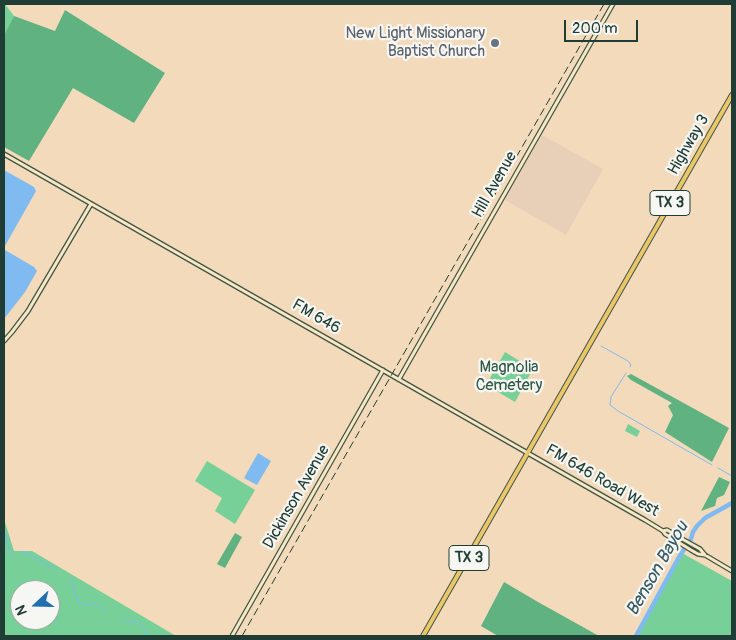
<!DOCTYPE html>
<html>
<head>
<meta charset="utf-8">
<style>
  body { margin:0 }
  #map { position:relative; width:736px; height:640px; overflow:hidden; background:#f3dabb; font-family:Pangolin,sans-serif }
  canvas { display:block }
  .frame { position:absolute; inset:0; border:5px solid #1f3d34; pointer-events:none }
  .north { position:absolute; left:10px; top:580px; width:50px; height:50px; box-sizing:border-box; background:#f6f6f2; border:1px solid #a0aca6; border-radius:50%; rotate:249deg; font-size:14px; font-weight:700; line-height:20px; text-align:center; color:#1f3d34 }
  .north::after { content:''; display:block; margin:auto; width:18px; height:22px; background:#1f6fb2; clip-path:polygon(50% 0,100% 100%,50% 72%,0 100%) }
  .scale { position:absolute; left:564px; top:20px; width:74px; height:22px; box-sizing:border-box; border:2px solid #1f3d34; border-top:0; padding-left:6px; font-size:15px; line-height:18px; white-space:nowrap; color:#1f3d34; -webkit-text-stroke:4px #f6f6f2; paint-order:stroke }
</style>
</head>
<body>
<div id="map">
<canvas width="736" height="640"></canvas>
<div class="frame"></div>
<div class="north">N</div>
<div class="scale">200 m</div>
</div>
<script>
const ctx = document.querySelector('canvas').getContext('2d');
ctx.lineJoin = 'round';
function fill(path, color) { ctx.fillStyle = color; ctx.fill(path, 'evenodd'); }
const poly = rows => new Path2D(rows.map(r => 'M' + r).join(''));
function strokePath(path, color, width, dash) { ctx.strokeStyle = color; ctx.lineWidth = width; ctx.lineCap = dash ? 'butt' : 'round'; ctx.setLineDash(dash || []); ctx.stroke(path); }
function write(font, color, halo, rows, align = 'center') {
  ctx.font = font + ' Pangolin,sans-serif'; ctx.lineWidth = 4.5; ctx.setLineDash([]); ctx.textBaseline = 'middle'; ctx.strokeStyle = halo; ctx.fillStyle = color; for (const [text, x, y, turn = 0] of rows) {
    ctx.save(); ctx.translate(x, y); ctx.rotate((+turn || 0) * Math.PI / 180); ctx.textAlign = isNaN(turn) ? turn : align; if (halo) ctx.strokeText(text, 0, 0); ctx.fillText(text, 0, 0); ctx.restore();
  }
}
fill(poly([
  [542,135,603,169,566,235,505,200]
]), '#e8cfb7');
fill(poly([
  [4,4,5,4,14,16,4,35],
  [505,352,533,369,515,402,486,385],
  [628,424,640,431,637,437,625,431],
  [207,461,255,490,235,524,215,511,222,498,195,481],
  [4,519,14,551,32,551,176,636,4,636],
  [20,590,50,590,50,620,20,620],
  [682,553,732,581,732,636,636,636]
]), '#76d097');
fill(poly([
  [65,10,165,73,134,123,73,88,29,161,4,147,4,35,14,16,55,31],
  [631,374,729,428,712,462,665,432,673,415,668,406,672,403,631,380,627,376],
  [719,477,730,482,724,495,717,498,715,506,701,511],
  [235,533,242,537,225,568,217,564],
  [504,582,538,602,599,636,498,636,481,626]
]), '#60b280');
fill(poly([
  [4,170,34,187,36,191,5,246,5,250,34,267,37,271,25,292,4,319],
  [258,453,271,461,257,485,244,478]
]), '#7fbaf1');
strokePath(poly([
  [601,346,628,361,631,365,630,367],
  [626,373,611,397,610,405,618,411,712,465],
  [718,468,732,476],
  [4,529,11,554,14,554],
  [21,552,25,552,57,570],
  [71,579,78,603,87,605,96,603,99,604,106,612],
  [122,620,139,622,146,631,148,636]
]), '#7fbaf1', 1);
strokePath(poly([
  [636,636,679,557,691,539,693,532,697,526,705,518,732,503]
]), '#7fbaf1', 4.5);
const secondary = poly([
  [4,154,645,520,663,531,665,534,691,550,698,554,705,555],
  [4,341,12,332,28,311,91,204],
  [399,379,613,4],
  [663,531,667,530,684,540,700,549,705,555,732,571],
  [232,636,383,370]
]);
const primary = poly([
  [423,636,732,95]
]);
strokePath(secondary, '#3f5548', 5.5);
strokePath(primary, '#3f5548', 6);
strokePath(secondary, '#f7e8c3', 3);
strokePath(primary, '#ebc669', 4);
strokePath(poly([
  [242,636,604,4]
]), '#1f3d34', 1, [8, 4]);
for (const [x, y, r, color] of [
  [495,43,5,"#6b7280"]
]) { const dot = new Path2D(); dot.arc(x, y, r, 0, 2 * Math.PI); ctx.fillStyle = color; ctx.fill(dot); strokePath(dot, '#f6f6f2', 2); }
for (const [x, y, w] of [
  [670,203,40],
  [469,558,40]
]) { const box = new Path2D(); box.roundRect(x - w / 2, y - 12.5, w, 25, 4); ctx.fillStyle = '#f6f6f2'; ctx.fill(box); strokePath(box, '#1f3d34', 1); }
write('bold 15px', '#1f3d34', null, [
  ["TX 3",670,203],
  ["TX 3",469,558]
]);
write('16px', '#5b616d', '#f6f6f2', [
  ["New Light Missionary",485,34],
  ["Baptist Church",485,52]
], 'right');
write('16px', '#1f3d34', '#f6f6f2', [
  ["Highway 3",689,145,-60],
  ["Hill Avenue",495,185,-60],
  ["FM 646",316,317,30],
  ["FM 646 Road West",602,481,30],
  ["Dickinson Avenue",297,497,-60]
]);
write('16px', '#305a48', '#f6f6f2', [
  ["Magnolia",509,368],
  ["Cemetery",509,386]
]);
write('italic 18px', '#375c63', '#f6f6f2', [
  ["Benson Bayou",658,569,-60]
]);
</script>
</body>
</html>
